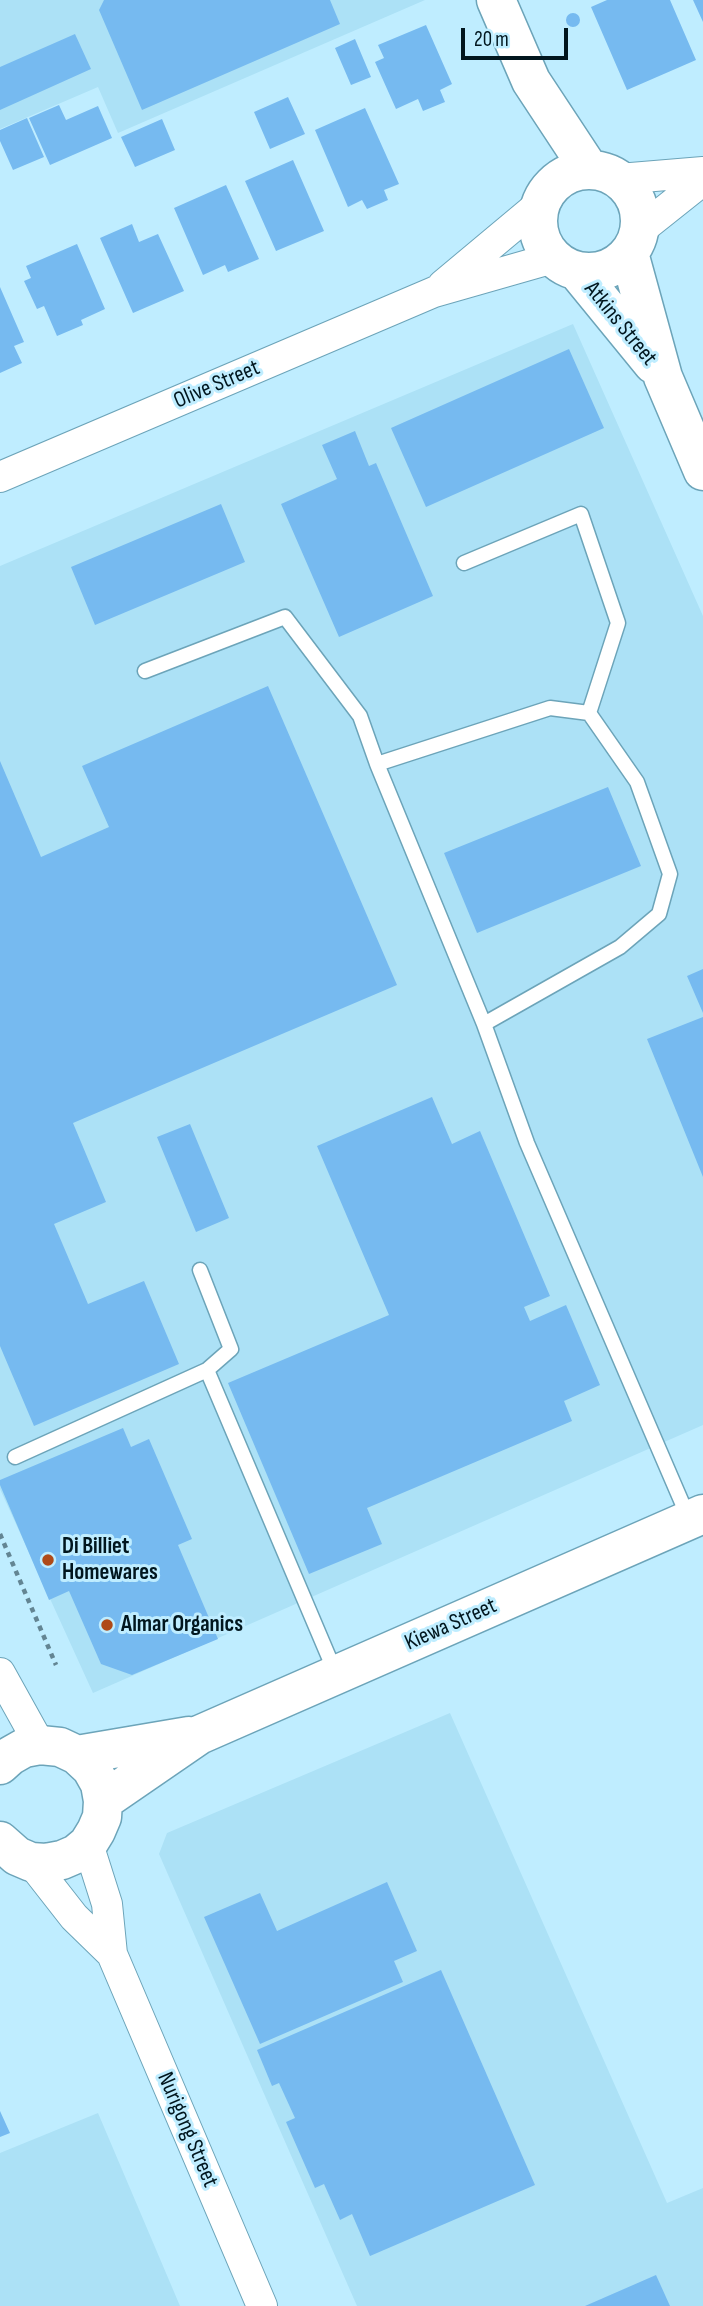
<!DOCTYPE html>
<html>
<head>
<meta charset="utf-8">
<style>
  body { margin:0 }
  #map { position:relative; width:703px; height:2306px; overflow:hidden; background:#bfedff; font-family:"Sofia Sans Condensed",sans-serif }
  canvas { display:block }
  .scale { position:absolute; left:461px; top:28px; width:107px; height:32px; box-sizing:border-box; border:4px solid #01161e; border-top:0; padding-left:9px; font-size:21px; line-height:24px; white-space:nowrap; color:#01161e; -webkit-text-stroke:5px #bfedff; paint-order:stroke }
</style>
</head>
<body>
<div id="map">
<canvas width="703" height="2306"></canvas>
<div class="scale">20 m</div>
</div>
<script>
const ctx = document.querySelector('canvas').getContext('2d');
ctx.lineJoin = 'round';
function fill(path, color) { ctx.fillStyle = color; ctx.fill(path, 'evenodd'); }
const poly = rows => new Path2D(rows.map(r => 'M' + r).join(''));
function strokePath(path, color, width, dash) { ctx.strokeStyle = color; ctx.lineWidth = width; ctx.lineCap = dash ? 'butt' : 'round'; ctx.setLineDash(dash || []); ctx.stroke(path); }
function write(font, color, halo, rows, align = 'center') {
  ctx.font = font + ' "Sofia Sans Condensed",sans-serif'; ctx.lineWidth = 6; ctx.setLineDash([]); ctx.textBaseline = 'middle'; ctx.strokeStyle = halo; ctx.fillStyle = color; for (const [text, x, y, turn = 0] of rows) {
    ctx.save(); ctx.translate(x, y); ctx.rotate((+turn || 0) * Math.PI / 180); ctx.textAlign = isNaN(turn) ? turn : align; if (halo) ctx.strokeText(text, 0, 0); ctx.fillText(text, 0, 0); ctx.restore();
  }
}
fill(poly([
  [0,0,425,0,118,133,98,87,0,129],
  [573,324,703,616,703,1425,93,1693,0,1489,0,566],
  [450,1713,667,2203,703,2188,703,2306,357,2306,159,1854,167,1833],
  [98,2113,180,2306,0,2306,0,2153]
]), '#ace1f6');
fill(poly([
  [104,0,330,0,340,24,142,110,99,10],
  [607,0,670,0,696,60,627,90,591,7],
  [693,0,703,0,703,22],
  '566 20a7 7 0 1 1 14 0a7 7 0 1 1-14 0Z',
  [426,25,452,84,440,90,445,102,423,111,418,99,396,109,375,62,384,58,378,45],
  [75,34,91,69,0,110,0,67],
  [355,39,371,77,351,85,335,48],
  [288,97,305,134,270,149,254,112],
  [59,105,66,120,98,106,112,138,50,165,29,118],
  [365,108,399,184,384,190,388,200,367,209,362,200,348,207,315,130],
  [27,118,44,157,13,170,0,141,0,130],
  [162,119,175,150,135,167,121,137],
  [293,160,324,231,276,251,245,181],
  [226,185,259,259,228,272,225,265,203,275,174,208],
  [132,224,139,242,158,234,184,291,133,313,100,238],
  [77,244,105,309,81,320,83,325,57,336,44,306,37,309,24,281,31,278,26,266],
  [0,287,24,342,14,346,22,363,0,373],
  [569,349,604,428,426,507,391,428],
  [355,431,369,466,376,463,433,596,339,637,281,504,337,479,322,445],
  [221,504,245,562,95,625,71,567],
  [268,686,397,985,73,1123,106,1202,54,1224,88,1304,144,1281,179,1364,34,1426,0,1346,0,761,41,857,109,827,82,766],
  [608,787,641,866,477,933,444,853],
  [703,969,703,1013,687,976],
  [703,1017,703,1177,647,1039],
  [432,1097,452,1144,480,1131,550,1296,524,1307,530,1321,566,1305,600,1385,564,1401,572,1421,367,1508,382,1544,309,1574,228,1383,389,1315,317,1146],
  [190,1124,229,1218,196,1232,157,1137],
  [123,1428,131,1447,149,1439,192,1539,178,1545,218,1639,132,1675,101,1664,69,1591,49,1600,0,1485,0,1480],
  [387,1882,417,1951,394,1961,403,1982,260,2044,204,1917,260,1893,277,1931],
  [441,1970,535,2185,370,2256,352,2214,340,2220,324,2184,315,2188,286,2122,295,2118,279,2083,272,2086,257,2050],
  [0,2111,10,2133,0,2137],
  [656,2275,670,2306,585,2306]
]), '#76baf0');
const lane = poly([
  [464,563,581,514,618,623,589,713],
  [145,671,285,617,360,716,377,764,484,1024,527,1143,689,1519],
  [377,764,550,708,589,713,637,782,670,874,659,914,620,947,484,1024],
  [200,1270,231,1349,207,1370,336,1674],
  [15,1457,207,1370]
]);
const street = poly([
  [619,179,703,172],
  [639,231,703,180],
  [443,285,540,204],
  [0,477,434,292,553,258],
  [0,1673,40,1745],
  [88,1844,107,1904,112,1954,262,2306],
  [31,1862,74,1917,112,1954]
]);
const secondary = poly([
  [496,0,531,81,589,169],
  '538 221a51 51 0 1 1 102 0a51 51 0 1 1-102 0Z',
  [629,253,663,377,703,471],
  [577,271,653,364],
  [77,1755,189,1736],
  [0,1765,10,1756,24,1748,40,1745,60,1747,77,1755,91,1768,100,1784,103,1801,102,1817,96,1831,88,1844,76,1854,62,1860,46,1863,31,1862,17,1856,0,1841],
  [103,1801,199,1735,703,1514]
]);
strokePath(lane, '#6ca4b9', 17);
strokePath(street, '#6ca4b9', 32);
strokePath(secondary, '#6ca4b9', 41);
strokePath(poly([
  [0,1534,56,1665]
]), '#638593', 4.5, [5, 5]);
strokePath(lane, '#fff', 14);
strokePath(street, '#fff', 30);
strokePath(secondary, '#fff', 38);
for (const [x, y, r, color] of [
  [48,1560,7,"#af4a18"],
  [107,1625,7,"#af4a18"]
]) { const dot = new Path2D(); dot.arc(x, y, r, 0, 2 * Math.PI); ctx.fillStyle = color; ctx.fill(dot); strokePath(dot, '#bfedff', 2.5); }
write('23px', '#01161e', '#bfedff', [
  ["Atkins Street",620,324,51],
  ["Olive Street",217,385,-23],
  ["Kiewa Street",451,1625,-24],
  ["Nurigong Street",187,2130,67]
]);
write('bold 23px', '#01161e', '#bfedff', [
  ["Di Billiet",62,1547],
  ["Homewares",62,1573],
  ["Almar Organics",121,1625]
], 'left');
</script>
</body>
</html>
